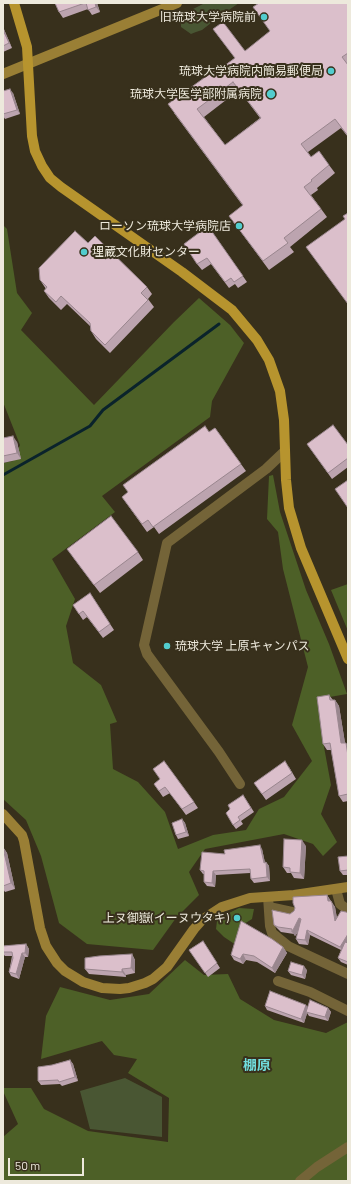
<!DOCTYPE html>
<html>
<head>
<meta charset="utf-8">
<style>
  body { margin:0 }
  #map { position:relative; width:351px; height:1184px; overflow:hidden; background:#38301c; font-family:Barlow,sans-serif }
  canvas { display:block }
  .frame { position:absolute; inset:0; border:4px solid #ede9dc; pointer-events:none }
  .scale { position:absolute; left:8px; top:1158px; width:76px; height:18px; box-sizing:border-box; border:2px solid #ede9dc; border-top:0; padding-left:5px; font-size:12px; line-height:14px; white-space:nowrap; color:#ede9dc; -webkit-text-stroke:3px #38301c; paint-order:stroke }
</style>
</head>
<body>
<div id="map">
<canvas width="351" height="1184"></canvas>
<div class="frame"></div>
<div class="scale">50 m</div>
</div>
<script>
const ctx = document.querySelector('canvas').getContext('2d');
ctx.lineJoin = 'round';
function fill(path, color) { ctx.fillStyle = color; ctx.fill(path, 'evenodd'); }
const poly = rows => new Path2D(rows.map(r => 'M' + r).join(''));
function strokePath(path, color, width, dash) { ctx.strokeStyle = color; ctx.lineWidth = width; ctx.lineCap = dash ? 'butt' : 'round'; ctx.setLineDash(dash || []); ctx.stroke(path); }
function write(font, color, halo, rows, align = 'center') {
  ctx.font = font + ' Barlow,"Noto Sans JP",sans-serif'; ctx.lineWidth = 4; ctx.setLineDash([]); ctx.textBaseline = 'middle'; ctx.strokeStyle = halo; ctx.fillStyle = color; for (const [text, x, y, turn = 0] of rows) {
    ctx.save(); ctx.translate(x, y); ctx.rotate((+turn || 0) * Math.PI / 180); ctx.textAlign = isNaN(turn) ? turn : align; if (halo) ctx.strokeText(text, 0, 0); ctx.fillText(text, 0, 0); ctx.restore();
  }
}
fill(poly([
  [205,3,239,3,220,16,202,30,196,32,191,34,181,27,181,16,185,13],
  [125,1078,162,1097,162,1137,90,1129,80,1091]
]), '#495633');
fill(poly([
  [3,225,7,229,17,293,32,313,21,330,94,405,174,322,199,298,230,325,244,343,212,401,210,417,102,496,115,512,52,559,75,599,66,626,73,663,101,685,117,722,110,724,113,769,138,782,165,812,178,849,213,835,246,830,259,809,284,797,312,761,292,725,308,667,283,569,278,532,267,519,269,476,273,475,280,512,306,590,329,644,347,694,318,699,324,747,331,785,321,814,337,842,323,856,313,844,284,834,205,849,189,872,199,895,176,918,153,950,87,944,59,923,41,856,26,820,3,799,3,463,13,461,20,445,3,402],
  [348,584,348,631,331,590],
  [239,908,254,909,252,919,244,924,236,945,224,937,216,929,217,921,229,913],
  [185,960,204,975,228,974,240,999,274,1020,326,1033,348,1022,348,1181,3,1181,3,1137,18,1124,3,1091,3,1088,31,1088,44,1109,88,1131,168,1142,169,1098,128,1073,137,1059,114,1055,102,1041,41,1059,46,1016,60,987,110,1000,149,994]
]), '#4d6027');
strokePath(poly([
  [3,475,90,426,103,410,219,324]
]), '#0a232b', 3);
strokePath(poly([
  [240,784,219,752,147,654,144,645,167,543,266,469,285,451],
  [336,889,340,904,348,910],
  [268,897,270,926,272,933,288,946,348,974],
  [269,907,292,912],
  [278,981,310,992,348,1011],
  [300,1181,317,1167,348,1147]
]), '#746438', 10);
strokePath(poly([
  [3,74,177,3],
  [3,814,22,835,24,841,40,928,46,946,57,963,65,971,83,982,102,988,120,989,129,988,145,983,153,979,167,967,194,929,202,920,222,907,250,898,294,895,348,887]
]), '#9a7f35', 10);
strokePath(poly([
  [14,3,27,47,32,136,35,151,42,166,50,178,61,187,182,272,232,310,257,340,269,360,280,391,284,420,286,480,289,508,301,548,348,659]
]), '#b7942e', 10);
fill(poly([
  [55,3,97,3,100,12,92,15,88,9,63,18,59,12],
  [348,3,348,137,341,128,308,152,311,157,329,165,335,173,317,188,318,190,311,195,327,217,290,247,294,252,269,270,229,216,243,206,174,113,216,72,235,58,213,29,245,51],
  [239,90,260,118,225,145,204,117],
  [3,27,12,48,3,52],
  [3,91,13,93,20,114,5,119,3,116],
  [208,226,247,282,238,288,235,284,229,288,211,264,202,270,197,264],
  [88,243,147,287,152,294,148,299,154,307,110,353,96,339,91,331,90,326,67,304,61,310,49,298,44,291,46,289,40,280],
  [215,428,246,471,159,534,154,527,147,532,122,497],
  [3,438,17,442,21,459,3,463],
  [307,444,348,445,348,467,332,479],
  [138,552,143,560,100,593,72,556],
  [90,593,114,630,103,638,87,617,83,620,73,605],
  [329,695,333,700,335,700,339,706,345,743,348,746,348,801,343,802,339,796,331,750,327,750,323,744],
  [289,767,296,779,266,800,254,783],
  [160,779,194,802,198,808,186,815,170,793,163,797,154,784],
  [243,795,254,812,241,821,243,824,236,829,233,825,230,809],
  [182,819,185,823,189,836,178,839,176,835],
  [306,846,304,879,294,878,291,873,287,873,283,867],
  [3,847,7,853,15,889,5,892,3,889],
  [262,849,265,863,266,862,269,866,270,881,254,883,251,879,250,873,216,875,215,887,207,886,204,882,204,874,203,874,200,870,225,854],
  [348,856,348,875,343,875,340,871],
  [327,895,335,907,337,918,348,913,348,965,341,962,338,958,341,950,310,935,308,945,299,944,296,939,298,932,295,936,294,934,281,932,274,925,294,911,295,908],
  [203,941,220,968,208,977,189,950],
  [26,944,29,949,28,957,25,957,19,979,11,976,9,972,12,956,5,956,3,954,3,946],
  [283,947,287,953,275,973,257,962,246,960,243,964,234,960,231,955],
  [132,954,135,960,135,973,126,975,126,977,89,974,85,969],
  [307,970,305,979,291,975,288,971],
  [265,1006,308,1008,328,1008,331,1012,328,1021,309,1016,307,1013,304,1023,267,1010],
  [70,1060,73,1064,78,1081,62,1086,60,1084,41,1085,38,1081,52,1065]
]), '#bca4af');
fill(poly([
  [95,3,97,3,100,12,96,7],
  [3,27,12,48,9,43,3,30],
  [10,89,13,93,20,114,17,110],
  [13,436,17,442,21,459,17,453],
  [335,700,339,706,346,749,341,743],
  [346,743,348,746,348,756],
  [182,819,185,823,189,836,186,832],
  [302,840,306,846,304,879,300,873],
  [260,845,262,849,266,867,264,863],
  [3,847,7,853,15,889,11,883],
  [266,862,269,866,270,881,267,877],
  [213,871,216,875,215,887,212,883],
  [327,895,330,900,332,906,328,901],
  [332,903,335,907,338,926,335,921],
  [299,918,303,923,295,936,292,932],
  [307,930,310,935,308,945,305,940],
  [348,934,348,943,343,951,340,947],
  [26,944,29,949,28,957,25,953],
  [283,947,287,953,275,973,272,968],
  [22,953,25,957,19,979,16,974],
  [132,954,135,960,135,973,131,968],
  [243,954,246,960,243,964,240,959],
  [304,966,307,970,305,979,302,975],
  [122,969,126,975,126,977,122,972],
  [306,1005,309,1009,306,1012,307,1014,304,1023,301,1019],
  [328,1008,331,1012,328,1021,325,1017],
  [70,1060,73,1064,78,1081,75,1077]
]), '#99868e');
const building = poly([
  [55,3,85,3,59,12,55,3],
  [86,3,95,3,96,7,88,10,86,3],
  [259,3,348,3,348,53,342,57,348,65,348,136,335,119,301,144,311,157,319,151,329,165,311,180,312,181,304,187,321,209,284,238,288,243,263,261,229,216,243,205,168,104,215,70,216,72,235,58,213,29,223,22,245,51,270,31,253,7,259,3],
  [233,82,261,118,225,145,197,109,233,82],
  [3,30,9,43,3,46,3,30],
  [10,89,17,110,3,114,3,91,10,89],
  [348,213,348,304,306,247,345,219,343,216,348,213],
  [208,226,243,276,234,282,231,278,225,282,207,258,197,264,184,244,208,226],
  [75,231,88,243,95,236,147,287,141,293,148,300,105,345,91,331,90,323,61,296,56,302,44,291,47,287,40,280,39,268,75,231],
  [333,425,348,445,348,458,328,473,307,444,333,425],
  [205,426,209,432,215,428,241,464,153,527,148,520,142,524,122,497,128,492,123,485,205,426],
  [13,436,17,453,3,456,3,438,13,436],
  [348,480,348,508,335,489,348,480],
  [111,516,138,552,94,585,67,549,111,516],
  [90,593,110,624,99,632,83,611,79,614,73,605,90,593],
  [329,695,330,700,335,700,341,743,346,743,348,756,348,794,339,796,330,743,323,744,317,697,329,695],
  [164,761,194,802,182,809,165,787,159,791,154,784,160,779,153,769,164,761],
  [285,761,292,773,262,794,254,783,285,761],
  [243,795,251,808,238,817,240,820,233,825,226,813,230,809,228,805,243,795],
  [182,819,186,832,176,835,172,823,182,819],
  [284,839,302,840,300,873,290,872,290,868,283,867,284,839],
  [260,845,264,863,266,862,267,877,251,879,250,869,213,871,212,883,204,882,204,871,200,870,202,852,225,854,224,850,260,845],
  [3,848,11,883,3,886,3,848],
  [348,856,348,870,340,871,338,857,348,856],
  [327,895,328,901,331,901,332,903,335,921,341,911,346,912,348,913,348,934,340,947,307,930,305,940,296,939,301,919,299,918,292,932,292,929,278,927,274,925,272,910,290,914,294,911,295,908,293,903,293,897,327,895],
  [241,921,272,939,283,947,272,968,254,956,243,954,240,959,231,955,241,921],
  [203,941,217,963,205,973,189,950,203,941],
  [345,942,348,943,348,962,338,958,345,942],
  [26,944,25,953,22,953,16,974,9,972,13,958,12,952,3,952,3,946,26,944],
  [132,954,131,968,122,969,122,972,85,969,85,958,99,956,132,954],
  [291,962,304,966,302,975,288,971,291,962],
  [270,991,306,1005,301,1019,265,1006,270,991],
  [310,1000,328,1008,325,1017,306,1012,310,1000],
  [70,1060,75,1077,59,1082,58,1080,38,1081,38,1067,52,1065,70,1060]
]);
fill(building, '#dbbfcb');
strokePath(building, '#99868e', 1);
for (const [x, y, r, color] of [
  [264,17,4,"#52cdce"],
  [331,71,4,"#52cdce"],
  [271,94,5,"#52cdce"],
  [239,226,4,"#52cdce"],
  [84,252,4,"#52cdce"],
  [167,646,4,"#52cdce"],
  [237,918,4,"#52cdce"]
]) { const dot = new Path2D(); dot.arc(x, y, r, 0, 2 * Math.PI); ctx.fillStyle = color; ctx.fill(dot); strokePath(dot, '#38301c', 1.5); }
write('12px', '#ede9dc', '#38301c', [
  ["旧琉球大学病院前",256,17],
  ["琉球大学病院内簡易郵便局",323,71],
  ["琉球大学医学部附属病院",262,94],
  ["ローソン琉球大学病院店",231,226],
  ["埋蔵文化財センター",92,252,"left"],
  ["琉球大学 上原キャンパス",175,646,"left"],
  ["上ヌ御嶽(イーヌウタキ)",229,918]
], 'right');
write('bold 14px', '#71dede', '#38301c', [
  ["棚原",257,1065]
]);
</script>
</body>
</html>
